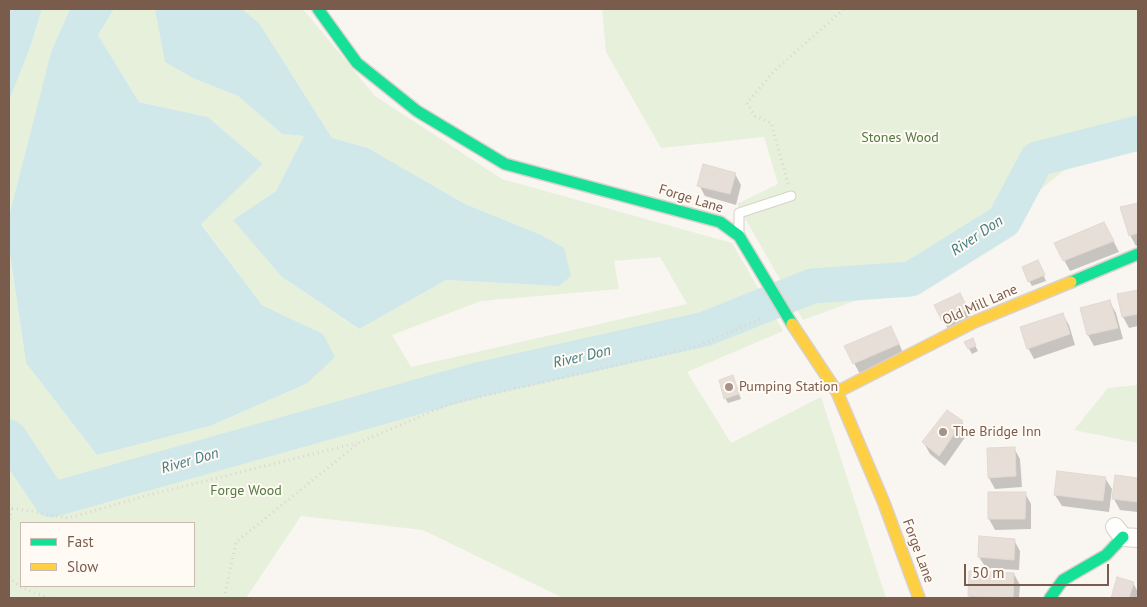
<!DOCTYPE html>
<html>
<head>
<meta charset="utf-8">
<style>
  body { margin:0 }
  #map { position:relative; width:1147px; height:607px; overflow:hidden; background:#f9f5f0; font-family:"PT Sans",sans-serif }
  canvas { display:block }
  .frame { position:absolute; inset:0; border:10px solid #7a5c4d; pointer-events:none }
  .legend { position:absolute; left:20px; top:522px; width:175px; height:65px; box-sizing:border-box; background:#fffaf3; border:1px solid #cabbb1; margin:0; padding:6px 9px; list-style:none; font-size:15px; color:#7a5c4d }
  .legend li { display:flex; align-items:center; gap:10px; height:25px }
  .legend b { width:25px; border:1px solid #cabbb1 }
  .scale { position:absolute; left:964px; top:564px; width:145px; height:22px; box-sizing:border-box; border:2px solid #7a5c4d; border-top:0; padding-left:6px; font-size:15px; line-height:18px; white-space:nowrap; color:#7a5c4d; -webkit-text-stroke:4px #fffaf3; paint-order:stroke }
</style>
</head>
<body>
<div id="map">
<canvas width="1147" height="607"></canvas>
<div class="frame"></div>
<ul class="legend">
<li><b style="height:6px;background:#16e098"></b>Fast</li>
<li><b style="height:6px;background:#ffcf43"></b>Slow</li>
</ul>
<div class="scale">50 m</div>
</div>
<script>
const ctx = document.querySelector('canvas').getContext('2d');
ctx.lineJoin = 'round';
function fill(path, color) { ctx.fillStyle = color; ctx.fill(path, 'evenodd'); }
const poly = rows => new Path2D(rows.map(r => 'M' + r).join(''));
function strokePath(path, color, width, dash) { ctx.strokeStyle = color; ctx.lineWidth = width; ctx.lineCap = dash ? 'butt' : 'round'; ctx.setLineDash(dash || []); ctx.stroke(path); }
function write(font, color, halo, rows, align = 'center') {
  ctx.font = font + ' "PT Sans",sans-serif'; ctx.lineWidth = 4; ctx.setLineDash([]); ctx.textBaseline = 'middle'; ctx.strokeStyle = halo; ctx.fillStyle = color; for (const [text, x, y, turn = 0] of rows) {
    ctx.save(); ctx.translate(x, y); ctx.rotate((+turn || 0) * Math.PI / 180); ctx.textAlign = isNaN(turn) ? turn : align; if (halo) ctx.strokeText(text, 0, 0); ctx.fillText(text, 0, 0); ctx.restore();
  }
}
fill(poly([
  [42,9,70,9,51,52,9,216,9,101,31,45],
  [114,9,155,9,195,79,238,96,282,134,304,136,276,191,234,220,282,277,358,329,446,280,559,286,539,234,465,204,368,148,332,138,259,23,242,9,303,9,375,96,502,179,732,243,783,331,687,372,731,443,821,397,886,598,563,598,423,530,301,516,246,598,9,598,9,247,26,363,97,455,210,426,306,384,323,334,262,305,201,223,263,164,208,117,139,102,98,35],
  [660,257,687,304,411,367,392,335,481,301,619,289,614,261],
  [21,523,194,523,194,586,21,586],
  [602,9,1138,9,1138,150,1073,163,946,267,803,320,737,204,778,184,764,137,661,148,606,52],
  [1138,385,1138,443,1074,430,1108,388]
]), '#e7f0db');
fill(poly([
  [9,9,42,9,31,45,9,101],
  [70,9,114,9,98,35,139,102,208,117,263,164,201,224,262,305,323,334,335,357,306,384,210,426,97,455,26,363,9,247,9,216,51,52],
  [155,9,242,9,259,23,332,138,368,148,465,204,539,234,564,248,571,276,559,286,446,280,359,329,282,277,233,220,276,191,304,136,282,134,238,96,195,79,165,62]
]), '#d0e8ea');
fill(poly([
  [735,174,741,185,736,205,705,196,699,185],
  [1138,204,1138,245,1136,246,1130,235,1121,208],
  [1110,234,1119,252,1070,271,1064,260],
  [1040,267,1046,281,1032,286,1029,281],
  [1138,291,1138,326,1129,328,1123,317,1119,295],
  [1110,302,1116,313,1123,339,1094,346,1088,335,1082,308],
  [966,306,973,320,949,331,943,320],
  [1063,315,1069,325,1075,345,1034,359,1028,348],
  [897,339,904,355,860,374,854,363],
  [972,340,978,351,972,354,966,343],
  [732,376,741,399,728,403,725,398],
  [962,422,968,433,945,466,930,454,924,443],
  [1014,448,1020,459,1022,487,995,489,989,478],
  [1116,477,1138,479,1138,512,1120,510,1114,499],
  [1105,478,1112,489,1109,512,1062,506,1055,495],
  [1025,493,1031,504,1031,529,995,530,989,519,989,494],
  [1014,540,1020,551,1019,570,986,568,979,557],
  [1014,574,1020,585,1019,598,971,598,969,596],
  [1118,579,1133,583,1138,592,1138,598,1112,598]
]), '#0003');
strokePath(poly([
  [9,437,51,500,477,380,705,329,812,286,911,279,1004,221,1037,159,1138,133]
]), '#d0e8ea', 35);
const building = poly([
  [703,164,736,173,730,194,697,186,703,164],
  [1138,203,1138,233,1129,236,1120,207,1138,203],
  [1104,222,1114,241,1063,261,1054,243,1104,222],
  [1038,260,1045,275,1028,282,1022,267,1038,260],
  [1138,290,1138,314,1122,317,1117,294,1138,290],
  [960,293,968,309,942,321,934,305,960,293],
  [1110,300,1118,328,1087,335,1080,308,1110,300],
  [1063,313,1070,334,1027,349,1020,327,1063,313],
  [891,326,899,344,853,364,844,346,891,326],
  [973,338,976,346,968,349,964,342,973,338],
  [733,375,739,394,724,399,719,380,733,375],
  [947,410,963,421,939,456,922,442,947,410],
  [1015,447,1016,476,988,478,987,448,1015,447],
  [1057,471,1106,477,1103,501,1054,495,1057,471],
  [1115,475,1138,478,1138,502,1112,499,1115,475],
  [988,492,1026,492,1025,519,988,519,988,492],
  [979,536,1015,539,1014,560,978,557,979,536],
  [969,571,1014,573,1013,598,968,596,969,571],
  [1117,577,1134,582,1129,598,1111,598,1117,577]
]);
fill(building, '#e6ded7');
strokePath(building, '#e2d8d2', 1);
const lane = poly([
  [739,233,739,213,791,196]
]);
const street = poly([
  [1115,527,1123,537,1138,538]
]);
const fast = poly([
  [318,9,357,63,417,111,505,164,720,222,739,236,792,324],
  [1071,282,1138,254],
  [1050,598,1063,580,1106,555,1123,537]
]);
const slow = poly([
  [792,324,837,392,884,503,919,598],
  [837,392,974,322,1071,282]
]);
strokePath(lane, '#d7d1cb', 11);
strokePath(street, '#d7d1cb', 20);
strokePath(fast, '#d9d2cb', 14);
strokePath(slow, '#d9d2cb', 14);
strokePath(poly([
  [788,184,771,123,755,116,747,103,774,71,844,9],
  [9,505,12,508,9,521],
  [12,508,68,518,149,495,357,443],
  [9,577,20,587,49,598],
  [224,598,236,542,360,442,450,404,698,346,763,318]
]), '#dcd5d0', 3, [1, 4]);
strokePath(lane, '#fefefd', 9);
strokePath(street, '#fefefd', 18);
strokePath(fast, '#16e098', 11);
strokePath(slow, '#ffcf43', 11);
for (const [x, y, r, color] of [
  [729,387,5,"#a69286"],
  [943,432,5,"#a69286"]
]) { const dot = new Path2D(); dot.arc(x, y, r, 0, 2 * Math.PI); ctx.fillStyle = color; ctx.fill(dot); strokePath(dot, '#fffaf3', 2); }
write('14px', '#537a41', '#fffaf3', [
  ["Stones Wood",900,138],
  ["Forge Wood",246,491]
]);
write('14px', '#7a5c4d', '#fffaf3', [
  ["Forge Lane",691,199,17],
  ["Old Mill Lane",980,305,-24],
  ["Forge Lane",918,551,70]
]);
write('14px', '#7a5c4d', '#fffaf3', [
  ["Pumping Station",739,387],
  ["The Bridge Inn",953,432]
], 'left');
write('italic 15px', '#437c86', '#fffaf3', [
  ["River Don",977,236,-34],
  ["River Don",582,357,-13],
  ["River Don",190,461,-16]
]);
</script>
</body>
</html>
